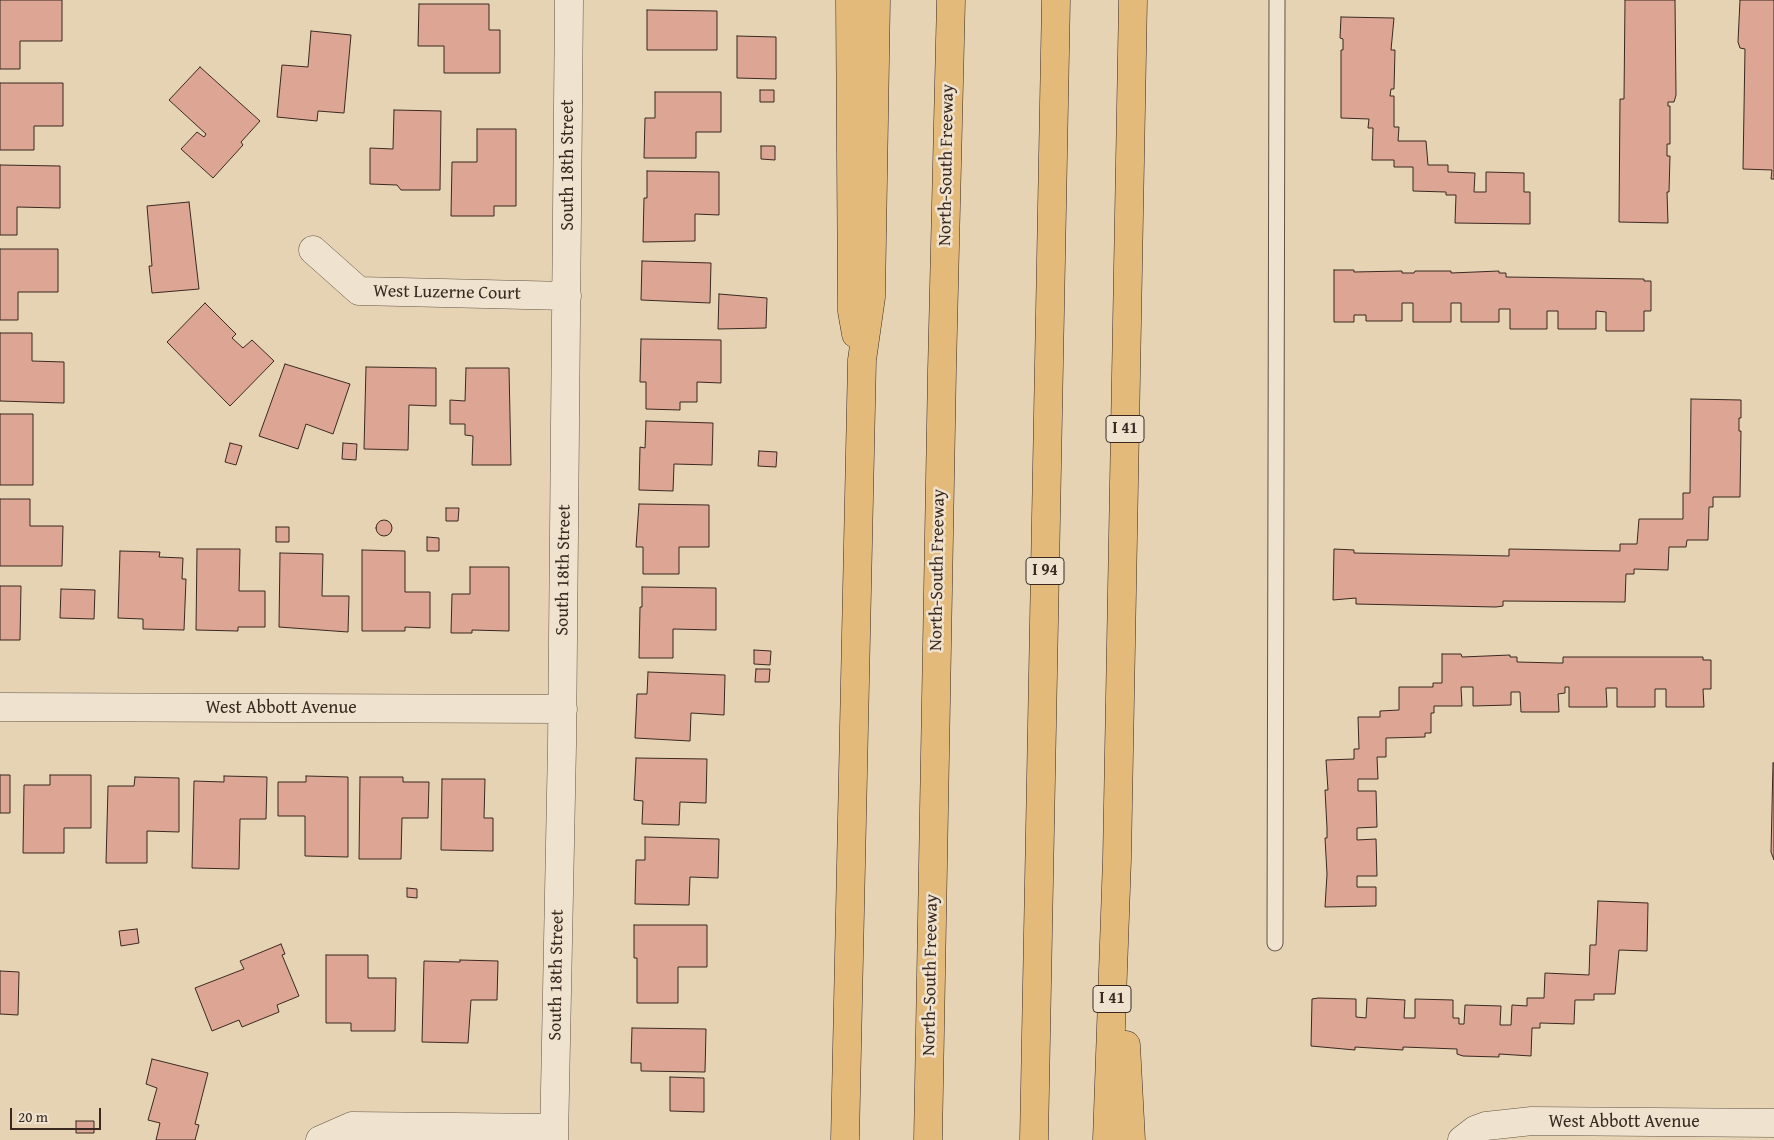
<!DOCTYPE html>
<html>
<head>
<meta charset="utf-8">
<style>
  body { margin:0 }
  #map { position:relative; width:1774px; height:1140px; overflow:hidden; background:#e6d3b4; font-family:"Gentium Book Plus",serif }
  canvas { display:block }
  .scale { position:absolute; left:10px; top:1108px; width:91px; height:22px; box-sizing:border-box; border:2px solid #392921; border-top:0; padding-left:6px; font-size:15px; line-height:18px; white-space:nowrap; color:#392921; -webkit-text-stroke:4px #efe2ce; paint-order:stroke }
</style>
</head>
<body>
<div id="map">
<canvas width="1774" height="1140"></canvas>
<div class="scale">20 m</div>
</div>
<script>
const ctx = document.querySelector('canvas').getContext('2d');
ctx.lineJoin = 'round';
function fill(path, color) { ctx.fillStyle = color; ctx.fill(path, 'evenodd'); }
const poly = rows => new Path2D(rows.map(r => 'M' + r).join(''));
function strokePath(path, color, width, dash) { ctx.strokeStyle = color; ctx.lineWidth = width; ctx.lineCap = dash ? 'butt' : 'round'; ctx.setLineDash(dash || []); ctx.stroke(path); }
function write(font, color, halo, rows, align = 'center') {
  ctx.font = font + ' "Gentium Book Plus",serif'; ctx.lineWidth = 5; ctx.setLineDash([]); ctx.textBaseline = 'middle'; ctx.strokeStyle = halo; ctx.fillStyle = color; for (const [text, x, y, turn = 0] of rows) {
    ctx.save(); ctx.translate(x, y); ctx.rotate((+turn || 0) * Math.PI / 180); ctx.textAlign = isNaN(turn) ? turn : align; if (halo) ctx.strokeText(text, 0, 0); ctx.fillText(text, 0, 0); ctx.restore();
  }
}
const building = poly([
  [0,0,62,0,62,41,20,41,20,69,0,69,0,0],
  [1625,0,1675,0,1676,95,1674,102,1668,102,1668,106,1670,106,1670,144,1667,144,1667,156,1670,156,1669,192,1667,192,1668,223,1619,222,1620,99,1624,99,1625,0],
  [1740,0,1774,0,1774,179,1771,179,1772,170,1743,169,1745,49,1740,48,1738,42,1740,0],
  [419,4,489,4,489,30,500,30,500,73,444,73,444,46,418,46,419,4],
  [647,10,717,11,717,50,647,50,647,10],
  [1341,17,1394,18,1391,50,1395,50,1394,89,1391,89,1390,96,1394,96,1394,127,1399,127,1398,141,1426,141,1428,165,1448,165,1448,172,1475,173,1474,192,1486,192,1486,172,1524,173,1524,192,1530,192,1530,224,1455,223,1456,195,1446,195,1446,192,1413,191,1413,167,1394,167,1394,160,1372,160,1373,128,1368,128,1369,119,1341,118,1341,50,1343,50,1343,39,1340,38,1341,17],
  [311,31,351,35,344,113,318,111,317,121,277,117,282,65,308,67,311,31],
  [737,36,776,37,776,79,737,78,737,36],
  [200,67,260,121,241,142,243,145,213,178,181,149,197,132,204,137,206,134,169,100,200,67],
  [0,83,63,83,63,126,34,126,34,150,0,150,0,83],
  [760,90,774,90,774,102,760,102,760,90],
  [655,92,721,92,721,132,696,132,696,158,644,158,645,118,655,118,655,92],
  [394,110,441,111,440,190,401,190,397,185,370,184,370,148,393,149,394,110],
  [477,129,516,129,516,206,494,206,494,216,451,216,452,162,477,162,477,129],
  [761,146,775,146,775,160,761,159,761,146],
  [0,165,60,166,60,208,17,207,17,235,0,235,0,165],
  [647,171,719,172,719,215,695,214,695,241,643,242,644,198,647,198,647,171],
  [189,202,199,289,152,293,149,266,152,266,147,206,189,202],
  [0,249,58,249,58,292,18,292,18,320,0,320,0,249],
  [642,261,711,263,710,303,641,300,642,261],
  [1334,270,1354,270,1354,272,1402,271,1402,273,1414,273,1415,271,1451,271,1451,273,1499,271,1499,273,1506,273,1506,277,1644,279,1644,281,1651,281,1651,311,1644,311,1644,331,1606,331,1606,312,1596,311,1596,329,1558,329,1558,311,1547,311,1547,329,1510,329,1510,309,1499,309,1499,322,1461,322,1461,303,1451,303,1451,322,1413,322,1413,303,1402,303,1402,321,1366,321,1366,315,1354,315,1354,322,1334,322,1334,270],
  [719,294,767,298,766,328,718,329,719,294],
  [205,303,236,334,232,338,243,348,252,340,274,361,230,406,167,342,205,303],
  [0,333,32,333,32,361,64,362,64,403,0,401,0,333],
  [641,339,721,340,721,383,697,382,697,402,680,402,680,410,646,409,646,382,640,382,641,339],
  [285,364,350,384,333,434,306,424,298,449,259,436,285,364],
  [366,367,436,368,436,406,409,405,408,450,364,449,366,367],
  [466,368,509,368,511,465,472,465,473,436,465,435,465,424,450,424,450,400,465,401,466,368],
  [1691,399,1741,400,1741,418,1739,418,1739,431,1741,431,1740,497,1713,497,1713,507,1709,507,1708,540,1687,540,1686,547,1669,547,1668,570,1634,569,1634,574,1626,574,1625,602,1503,601,1503,606,1496,607,1356,604,1356,598,1333,600,1334,549,1354,550,1354,553,1509,556,1509,549,1620,551,1620,544,1637,544,1639,519,1683,519,1683,493,1690,493,1691,399],
  [0,414,33,414,33,485,0,485,0,414],
  [646,421,713,423,712,465,674,464,673,491,639,490,640,447,645,448,646,421],
  [230,443,242,446,236,465,225,462,230,443],
  [343,443,357,444,356,460,342,459,343,443],
  [759,451,777,452,776,467,758,466,759,451],
  [0,499,30,499,30,526,63,526,62,566,0,566,0,499],
  [639,504,709,505,709,547,679,547,679,574,643,574,643,547,636,547,639,504],
  [446,508,459,508,458,521,446,521,446,508],
  '376 528a8 8 0 1 1 16 0a8 8 0 1 1-16 0Z',
  [276,527,289,527,289,542,276,542,276,527],
  [427,537,439,538,439,551,427,551,427,537],
  [197,549,240,549,239,591,265,591,265,627,238,627,238,631,196,630,197,549],
  [362,550,405,551,405,592,430,592,430,628,405,627,405,631,362,631,362,550],
  [120,551,160,552,159,557,183,558,182,579,186,579,184,630,143,629,143,619,118,618,120,551],
  [280,553,323,554,322,596,349,596,348,632,279,627,280,553],
  [470,567,509,567,509,631,472,630,472,633,451,633,452,594,470,594,470,567],
  [0,586,21,586,20,640,0,640,0,586],
  [642,587,716,588,716,630,673,629,673,658,639,658,640,607,642,607,642,587],
  [61,589,95,590,94,619,60,618,61,589],
  [754,650,771,651,770,665,754,664,754,650],
  [1442,654,1461,654,1462,657,1510,655,1510,657,1517,657,1517,662,1558,663,1563,663,1563,657,1703,657,1703,660,1711,660,1711,689,1703,689,1704,707,1666,707,1666,689,1655,689,1655,707,1617,707,1617,688,1606,688,1607,707,1569,707,1569,687,1565,687,1565,693,1558,694,1559,712,1521,712,1520,692,1511,692,1511,705,1473,706,1473,687,1461,687,1462,706,1434,706,1434,713,1431,713,1431,733,1425,733,1425,737,1386,738,1386,757,1377,757,1378,779,1358,779,1358,791,1376,791,1377,827,1357,828,1357,840,1376,839,1377,876,1357,876,1357,887,1376,887,1376,906,1325,907,1327,874,1325,838,1327,838,1327,828,1325,790,1328,790,1326,760,1354,759,1354,749,1359,749,1358,717,1380,717,1380,711,1399,710,1399,687,1433,687,1433,683,1442,683,1442,654],
  [756,669,770,669,769,682,755,682,756,669],
  [648,672,725,675,724,715,691,713,690,741,635,738,637,694,647,694,648,672],
  [636,758,707,759,706,803,680,802,679,825,642,824,643,801,634,800,636,758],
  [1773,763,1774,763,1774,860,1771,852,1773,763],
  [0,775,10,775,10,813,0,813,0,775],
  [50,775,91,775,91,828,64,828,64,853,23,853,24,785,50,785,50,775],
  [224,776,267,777,266,819,240,819,239,869,192,868,194,781,224,782,224,776],
  [306,776,348,777,348,857,305,856,305,816,278,816,278,782,306,782,306,776],
  [135,777,179,778,179,832,147,831,147,863,106,863,108,786,134,786,135,777],
  [360,777,403,777,403,782,429,782,428,818,402,818,401,859,359,859,360,777],
  [442,779,485,779,484,818,493,818,493,851,441,850,442,779],
  [645,837,719,839,718,878,690,877,689,905,635,904,636,860,645,860,645,837],
  [407,888,417,889,417,898,407,897,407,888],
  [1598,901,1648,903,1647,951,1619,950,1615,994,1594,994,1594,1000,1575,1000,1574,1024,1540,1023,1540,1028,1532,1028,1531,1056,1499,1054,1499,1057,1463,1056,1457,1054,1457,1049,1403,1047,1403,1050,1355,1047,1355,1050,1311,1046,1312,999,1318,998,1356,999,1356,1017,1366,1018,1367,998,1405,1000,1404,1018,1415,1018,1415,999,1453,1000,1453,1018,1459,1018,1459,1024,1464,1024,1465,1005,1501,1006,1500,1025,1511,1025,1512,1005,1527,1006,1527,998,1544,998,1545,973,1589,975,1590,945,1596,945,1598,901],
  [634,925,707,925,707,967,678,967,678,1003,637,1003,637,958,634,958,634,925],
  [137,929,139,943,121,946,119,931,137,929],
  [281,944,285,954,282,955,299,996,277,1005,279,1012,242,1027,239,1020,212,1031,195,988,244,969,240,961,281,944],
  [326,955,368,955,368,978,396,978,395,1031,351,1031,351,1023,326,1023,326,955],
  [460,960,498,961,497,1000,471,1000,468,1043,422,1042,424,961,460,962,460,960],
  [0,971,19,972,18,1015,0,1014,0,971],
  [632,1028,706,1029,705,1072,641,1071,641,1063,631,1063,632,1028],
  [152,1059,208,1073,195,1124,199,1125,195,1140,156,1140,160,1123,148,1120,157,1088,146,1084,152,1059],
  [670,1077,704,1078,704,1112,670,1111,670,1077],
  [76,1121,94,1121,94,1133,76,1133,76,1121]
]);
fill(building, '#dda593');
strokePath(building, '#392921', 1);
const lane = poly([
  [1275,943,1277,0]
]);
const street = poly([
  [313,250,359,291,567,296],
  [0,707,563,709],
  [320,1140,352,1126,554,1128],
  [554,1140,562,745,569,0],
  [1462,1140,1475,1130,1486,1126,1532,1121,1774,1123]
]);
const highway = poly([
  [850,0,852,311,856,334],
  [1126,1045,1131,1140],
  [845,1140,862,360,871,297,876,0],
  [928,1140,942,370,951,0],
  [1034,1140,1056,0],
  [1107,1140,1117,859,1133,0]
]);
strokePath(lane, '#645446', 17);
strokePath(street, '#645446', 29);
strokePath(highway, '#392921', 29);
strokePath(lane, '#efe2ce', 15);
strokePath(street, '#efe2ce', 28);
strokePath(highway, '#e3ba7a', 28);
for (const [x, y, w] of [
  [1125,429,38],
  [1045,571,38],
  [1112,999,38]
]) { const box = new Path2D(); box.roundRect(x - w / 2, y - 13.5, w, 27, 4); ctx.fillStyle = '#efe2ce'; ctx.fill(box); strokePath(box, '#392921', 1); }
write('bold 16px', '#392921', null, [
  ["I 41",1125,429],
  ["I 94",1045,571],
  ["I 41",1112,999]
]);
write('18px', '#392921', '#efe2ce', [
  ["South 18th Street",568,165,-90],
  ["North-South Freeway",947,165,-89],
  ["West Luzerne Court",447,293,1],
  ["South 18th Street",564,570,-89],
  ["North-South Freeway",938,570,-89],
  ["West Abbott Avenue",281,708],
  ["South 18th Street",557,975,-89],
  ["North-South Freeway",931,975,-89],
  ["West Abbott Avenue",1624,1122]
]);
</script>
</body>
</html>
